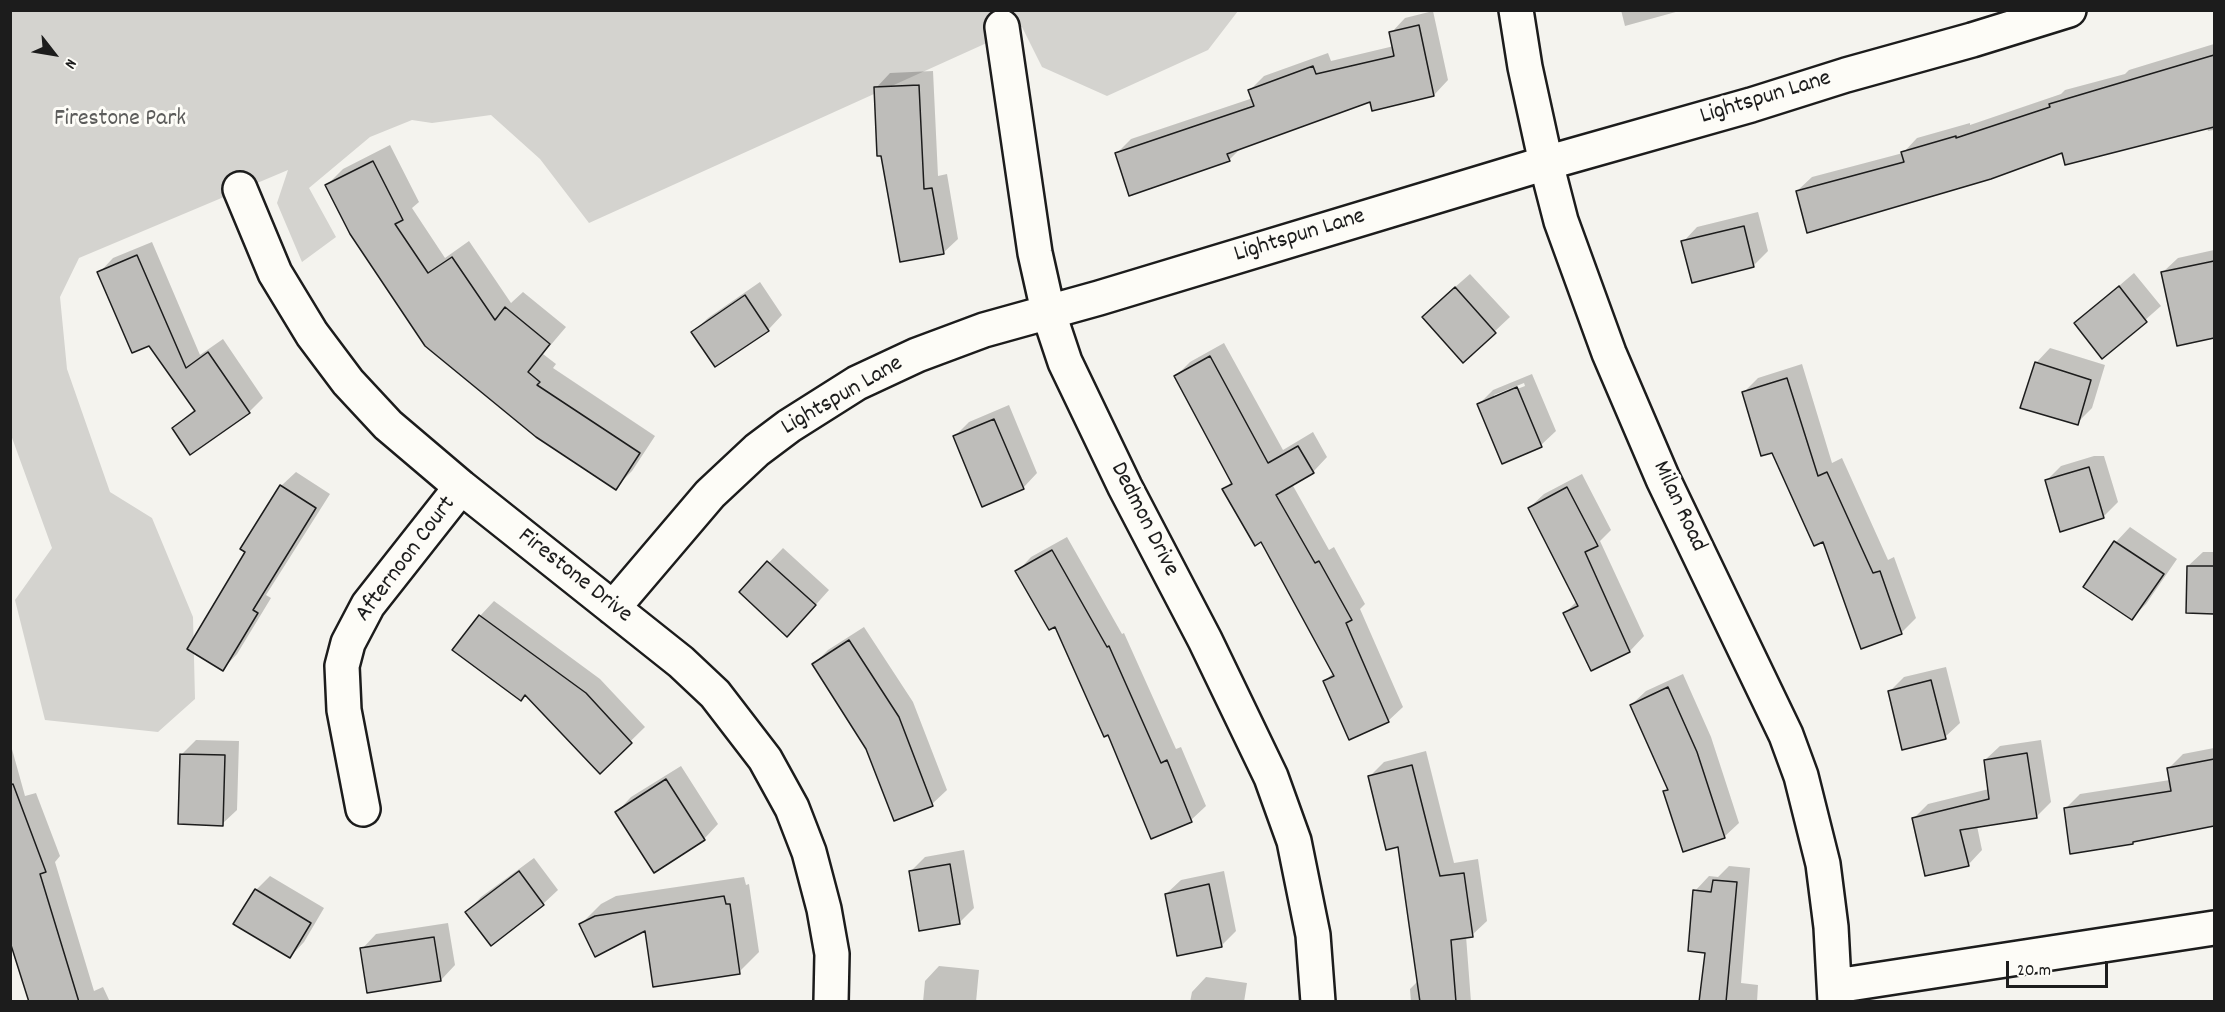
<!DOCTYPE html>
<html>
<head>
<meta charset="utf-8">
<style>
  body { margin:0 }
  #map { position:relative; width:2225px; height:1012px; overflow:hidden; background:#f4f3ee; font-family:Dekko,sans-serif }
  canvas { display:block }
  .frame { position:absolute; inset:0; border:12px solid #1c1c1c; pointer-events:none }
  .north { position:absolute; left:24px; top:24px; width:60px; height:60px; -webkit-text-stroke:4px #fdfcf7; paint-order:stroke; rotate:121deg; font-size:16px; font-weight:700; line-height:24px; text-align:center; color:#1c1c1c }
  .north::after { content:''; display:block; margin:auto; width:21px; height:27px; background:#1c1c1c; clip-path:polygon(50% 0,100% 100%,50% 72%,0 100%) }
  .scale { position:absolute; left:2006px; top:961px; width:102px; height:27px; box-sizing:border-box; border:3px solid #1c1c1c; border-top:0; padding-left:8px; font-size:18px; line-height:21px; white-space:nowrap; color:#1c1c1c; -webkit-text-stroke:4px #fdfcf7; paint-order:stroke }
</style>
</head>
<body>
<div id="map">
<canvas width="2225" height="1012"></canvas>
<div class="frame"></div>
<div class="north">N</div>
<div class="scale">20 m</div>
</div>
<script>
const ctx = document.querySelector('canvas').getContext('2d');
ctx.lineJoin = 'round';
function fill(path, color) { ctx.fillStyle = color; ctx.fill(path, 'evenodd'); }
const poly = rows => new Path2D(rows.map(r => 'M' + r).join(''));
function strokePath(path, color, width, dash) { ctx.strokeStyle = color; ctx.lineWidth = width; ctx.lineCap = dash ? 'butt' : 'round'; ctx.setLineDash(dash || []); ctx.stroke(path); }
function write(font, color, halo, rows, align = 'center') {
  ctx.font = font + ' Dekko,sans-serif'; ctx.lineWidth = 6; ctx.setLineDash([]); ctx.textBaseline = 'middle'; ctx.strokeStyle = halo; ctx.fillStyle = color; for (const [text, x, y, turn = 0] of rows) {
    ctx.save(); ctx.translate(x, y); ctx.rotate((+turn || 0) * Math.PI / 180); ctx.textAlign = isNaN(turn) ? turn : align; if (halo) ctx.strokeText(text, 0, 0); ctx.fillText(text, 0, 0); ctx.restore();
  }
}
fill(poly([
  [11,11,1238,11,1208,50,1107,96,1042,67,1022,27,589,223,540,159,491,115,432,123,412,120,370,137,309,188,336,237,302,262,277,203,288,170,79,258,60,297,67,369,110,492,152,518,193,617,195,699,158,732,45,720,15,600,52,548,11,435]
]), '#d4d3cf');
fill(poly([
  [1621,10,1683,10,1625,26],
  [1433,11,1448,80,1434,95,1371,100,1242,147,1229,160,1116,154,1131,139,1253,98,1250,90,1264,76,1328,53,1331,61,1394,46,1391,33,1405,18],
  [2214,44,2214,130,2208,131,2207,127,1797,191,1812,177,1903,153,1917,138,1970,123,1970,125,2061,94,2065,90,2125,74,2129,70],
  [933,71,938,176,947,174,958,239,943,253,876,88,890,73],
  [390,145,419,202,412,208,445,258,469,241,511,303,523,292,566,327,543,354,556,364,553,368,655,436,632,471,615,488,327,185,343,169],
  [1758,212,1768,251,1753,266,1683,242,1697,227],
  [152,242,200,355,223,339,263,398,249,412,173,428,195,409,99,273,113,258],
  [2214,250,2214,337,2178,345,2163,272,2178,258],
  [2134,273,2161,306,2103,357,2076,323],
  [1470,274,1510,317,1463,361,1438,302],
  [760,282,782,315,768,330,693,332,708,318],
  [1224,343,1283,450,1313,432,1327,457,1313,472,1292,484,1329,550,1334,547,1365,604,1360,609,1403,707,1388,721,1325,681,1334,672,1262,540,1224,490,1232,481,1176,376,1190,362],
  [2050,348,2105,365,2092,408,2077,423,2036,363],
  [1802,364,1832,463,1842,458,1888,560,1894,557,1916,618,1901,633,1824,540,1772,451,1743,393,1758,378],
  [1532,374,1556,431,1541,445,1479,404,1493,390],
  [1524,383,1525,386,1494,398,1494,395],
  [1009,405,1037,473,1023,488,954,437,969,422],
  [2094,456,2104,456,2118,502,2103,517,2047,480,2061,466],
  [296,472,330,494,266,595,271,598,237,654,223,669,247,552,281,486],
  [1582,474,1611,530,1600,541,1644,636,1630,651,1591,669,1565,613,1577,601,1529,508,1544,494],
  [2130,527,2177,559,2146,604,2132,618,2085,587,2116,542],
  [1067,537,1122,634,1124,633,1176,749,1181,747,1206,806,1191,820,1109,733,1056,624,1017,572,1031,557],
  [783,548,829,590,802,620,741,592],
  [2203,552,2214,552,2214,612,2188,612,2188,566],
  [494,601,600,679,645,727,600,771,480,616],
  [864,627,913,702,947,790,932,804,895,819,868,748,814,664,828,650],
  [1946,667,1960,723,1945,737,1889,692,1904,677],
  [1683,674,1711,737,1739,823,1724,837,1665,791,1669,788,1631,705,1646,691],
  [196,740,239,741,237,810,222,824,182,754],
  [2041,740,2051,802,2036,817,1977,826,1982,850,1968,865,1914,818,1928,804,1989,789,1985,760,2000,746],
  [10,742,25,796,36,793,60,856,55,862,94,991,103,987,110,1002,35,1002,10,906],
  [2214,748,2214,824,2135,840,2065,809,2080,794,2170,780,2168,769,2183,754],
  [1426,751,1454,863,1478,859,1487,921,1472,935,1466,936,1471,1002,1411,1002,1410,989,1419,980,1399,845,1370,776,1384,762],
  [681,766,718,824,704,839,617,812,631,797],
  [964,850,974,908,960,922,920,929,910,872,925,857],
  [534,858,558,890,543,904,467,912,481,897],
  [1729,866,1750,868,1741,983,1758,985,1757,1002,1701,1002,1706,952,1695,891,1709,876,1718,877],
  [1224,871,1236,931,1221,946,1166,894,1181,880],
  [270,876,324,908,304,942,290,957,256,890],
  [744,877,746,885,749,884,759,952,739,972,646,929,581,924,601,904,616,896],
  [448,923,455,965,441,980,362,949,376,934],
  [939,966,979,970,976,1002,923,1002,925,981],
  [1206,977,1247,983,1244,1002,1190,1002,1192,992]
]), '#0003');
const building = poly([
  [1419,25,1434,96,1372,111,1370,102,1227,154,1230,161,1129,196,1115,153,1254,106,1248,90,1313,66,1316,74,1394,56,1389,32,1419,25],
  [2214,55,2214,127,2065,165,2062,153,1991,179,1807,233,1796,191,1904,162,1901,152,1956,136,1956,138,2050,107,2049,104,2214,55],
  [919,85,924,189,932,188,944,254,900,262,881,156,877,156,874,87,919,85],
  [373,161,403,220,395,224,428,273,452,257,495,320,505,307,550,344,528,372,540,382,537,385,640,453,616,490,536,437,425,346,350,234,325,185,373,161],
  [1744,226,1754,267,1692,283,1681,241,1744,226],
  [137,255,186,368,208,352,250,413,190,455,172,428,195,411,149,346,132,353,97,272,137,255],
  [2214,261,2214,338,2177,346,2161,272,2214,261],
  [2119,286,2147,322,2102,359,2074,323,2119,286],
  [1455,287,1496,333,1463,363,1422,317,1455,287],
  [745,295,769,331,715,367,691,332,745,295],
  [1210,356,1268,463,1298,446,1314,473,1276,495,1315,563,1319,561,1352,620,1346,623,1389,722,1349,740,1323,681,1334,676,1261,542,1255,546,1222,489,1232,484,1174,376,1210,356],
  [2035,362,2091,380,2078,425,2020,408,2035,362],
  [1787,378,1818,476,1827,472,1873,573,1880,571,1902,634,1861,649,1823,542,1814,546,1772,453,1761,456,1742,392,1787,378],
  [1517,387,1542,447,1502,464,1477,404,1517,387],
  [994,419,1024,489,982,507,953,436,994,419],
  [2089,467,2104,518,2060,532,2045,480,2089,467],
  [280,485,316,508,253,610,258,613,223,671,187,649,245,552,240,549,280,485],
  [1567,487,1598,546,1585,552,1630,652,1591,671,1563,613,1578,606,1528,508,1567,487],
  [2114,541,2164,574,2132,620,2083,587,2114,541],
  [1052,550,1107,647,1109,646,1161,763,1167,760,1192,822,1151,839,1108,735,1104,737,1055,627,1049,630,1015,571,1052,550],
  [767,561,816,605,787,637,739,592,767,561],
  [2187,566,2214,566,2214,614,2186,613,2187,566],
  [479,615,586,693,632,743,600,774,525,695,521,701,452,650,479,615],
  [849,640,899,717,933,806,894,821,866,749,812,664,849,640],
  [1931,680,1946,739,1902,750,1888,691,1931,680],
  [1668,687,1697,752,1725,838,1683,852,1663,791,1668,790,1630,705,1668,687],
  [2027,753,2037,818,1960,830,1969,866,1925,876,1912,818,1989,799,1984,760,2027,753],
  [180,754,225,755,223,826,178,824,180,754],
  [2214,759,2214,826,2133,842,2133,844,2070,854,2064,808,2171,791,2167,768,2214,759],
  [1412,765,1440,876,1464,873,1473,937,1451,940,1456,1002,1420,1002,1398,847,1386,850,1368,776,1412,765],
  [666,779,705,840,654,873,615,812,666,779],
  [13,784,46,872,40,874,79,1002,29,1002,10,942,10,785,13,784],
  [950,864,960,924,919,931,909,871,950,864],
  [519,871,544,905,491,946,465,912,519,871],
  [1713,880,1737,882,1726,1002,1699,1002,1705,953,1688,951,1693,890,1711,892,1713,880],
  [1209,884,1222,947,1177,956,1165,894,1209,884],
  [255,889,311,923,290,958,233,924,255,889],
  [724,896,726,904,730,904,740,974,653,987,645,931,595,957,579,924,595,916,724,896],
  [434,937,441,981,367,993,360,948,434,937]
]);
fill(building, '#bebdba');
strokePath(building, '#1c1c1c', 1.5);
const minor = poly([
  [1516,10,1525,67,1546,163,1561,221,1609,353,1663,479,1786,735,1801,776,1823,864,1831,927,1835,1002],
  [1002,27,1035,253,1048,311,1065,362,1125,487,1205,640,1271,777,1294,841,1313,935,1318,1002],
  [240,189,275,273,312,334,348,382,388,425,461,487,681,662,715,694,765,759,792,808,809,852,824,909,832,954,831,1002],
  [613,608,710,494,757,450,789,426,857,383,917,355,984,330,1099,298,1546,163,1751,105,1846,75,1972,40,2069,10],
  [363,809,344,710,342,666,348,643,368,605,461,487],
  [1836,986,2214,928]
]);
strokePath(minor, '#1c1c1c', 38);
strokePath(minor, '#fdfcf7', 33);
write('24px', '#1c1c1c', '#fdfcf7', [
  ["Lightspun Lane",1766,99,-17],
  ["Lightspun Lane",1300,237,-17],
  ["Lightspun Lane",843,397,-30],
  ["Milan Road",1678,507,65],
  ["Dedmon Drive",1143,520,63],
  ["Afternoon Court",407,560,-53],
  ["Firestone Drive",574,577,38]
]);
write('24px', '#5c5c5b', '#fdfcf7', [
  ["Firestone Park",120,121]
]);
</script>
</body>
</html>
